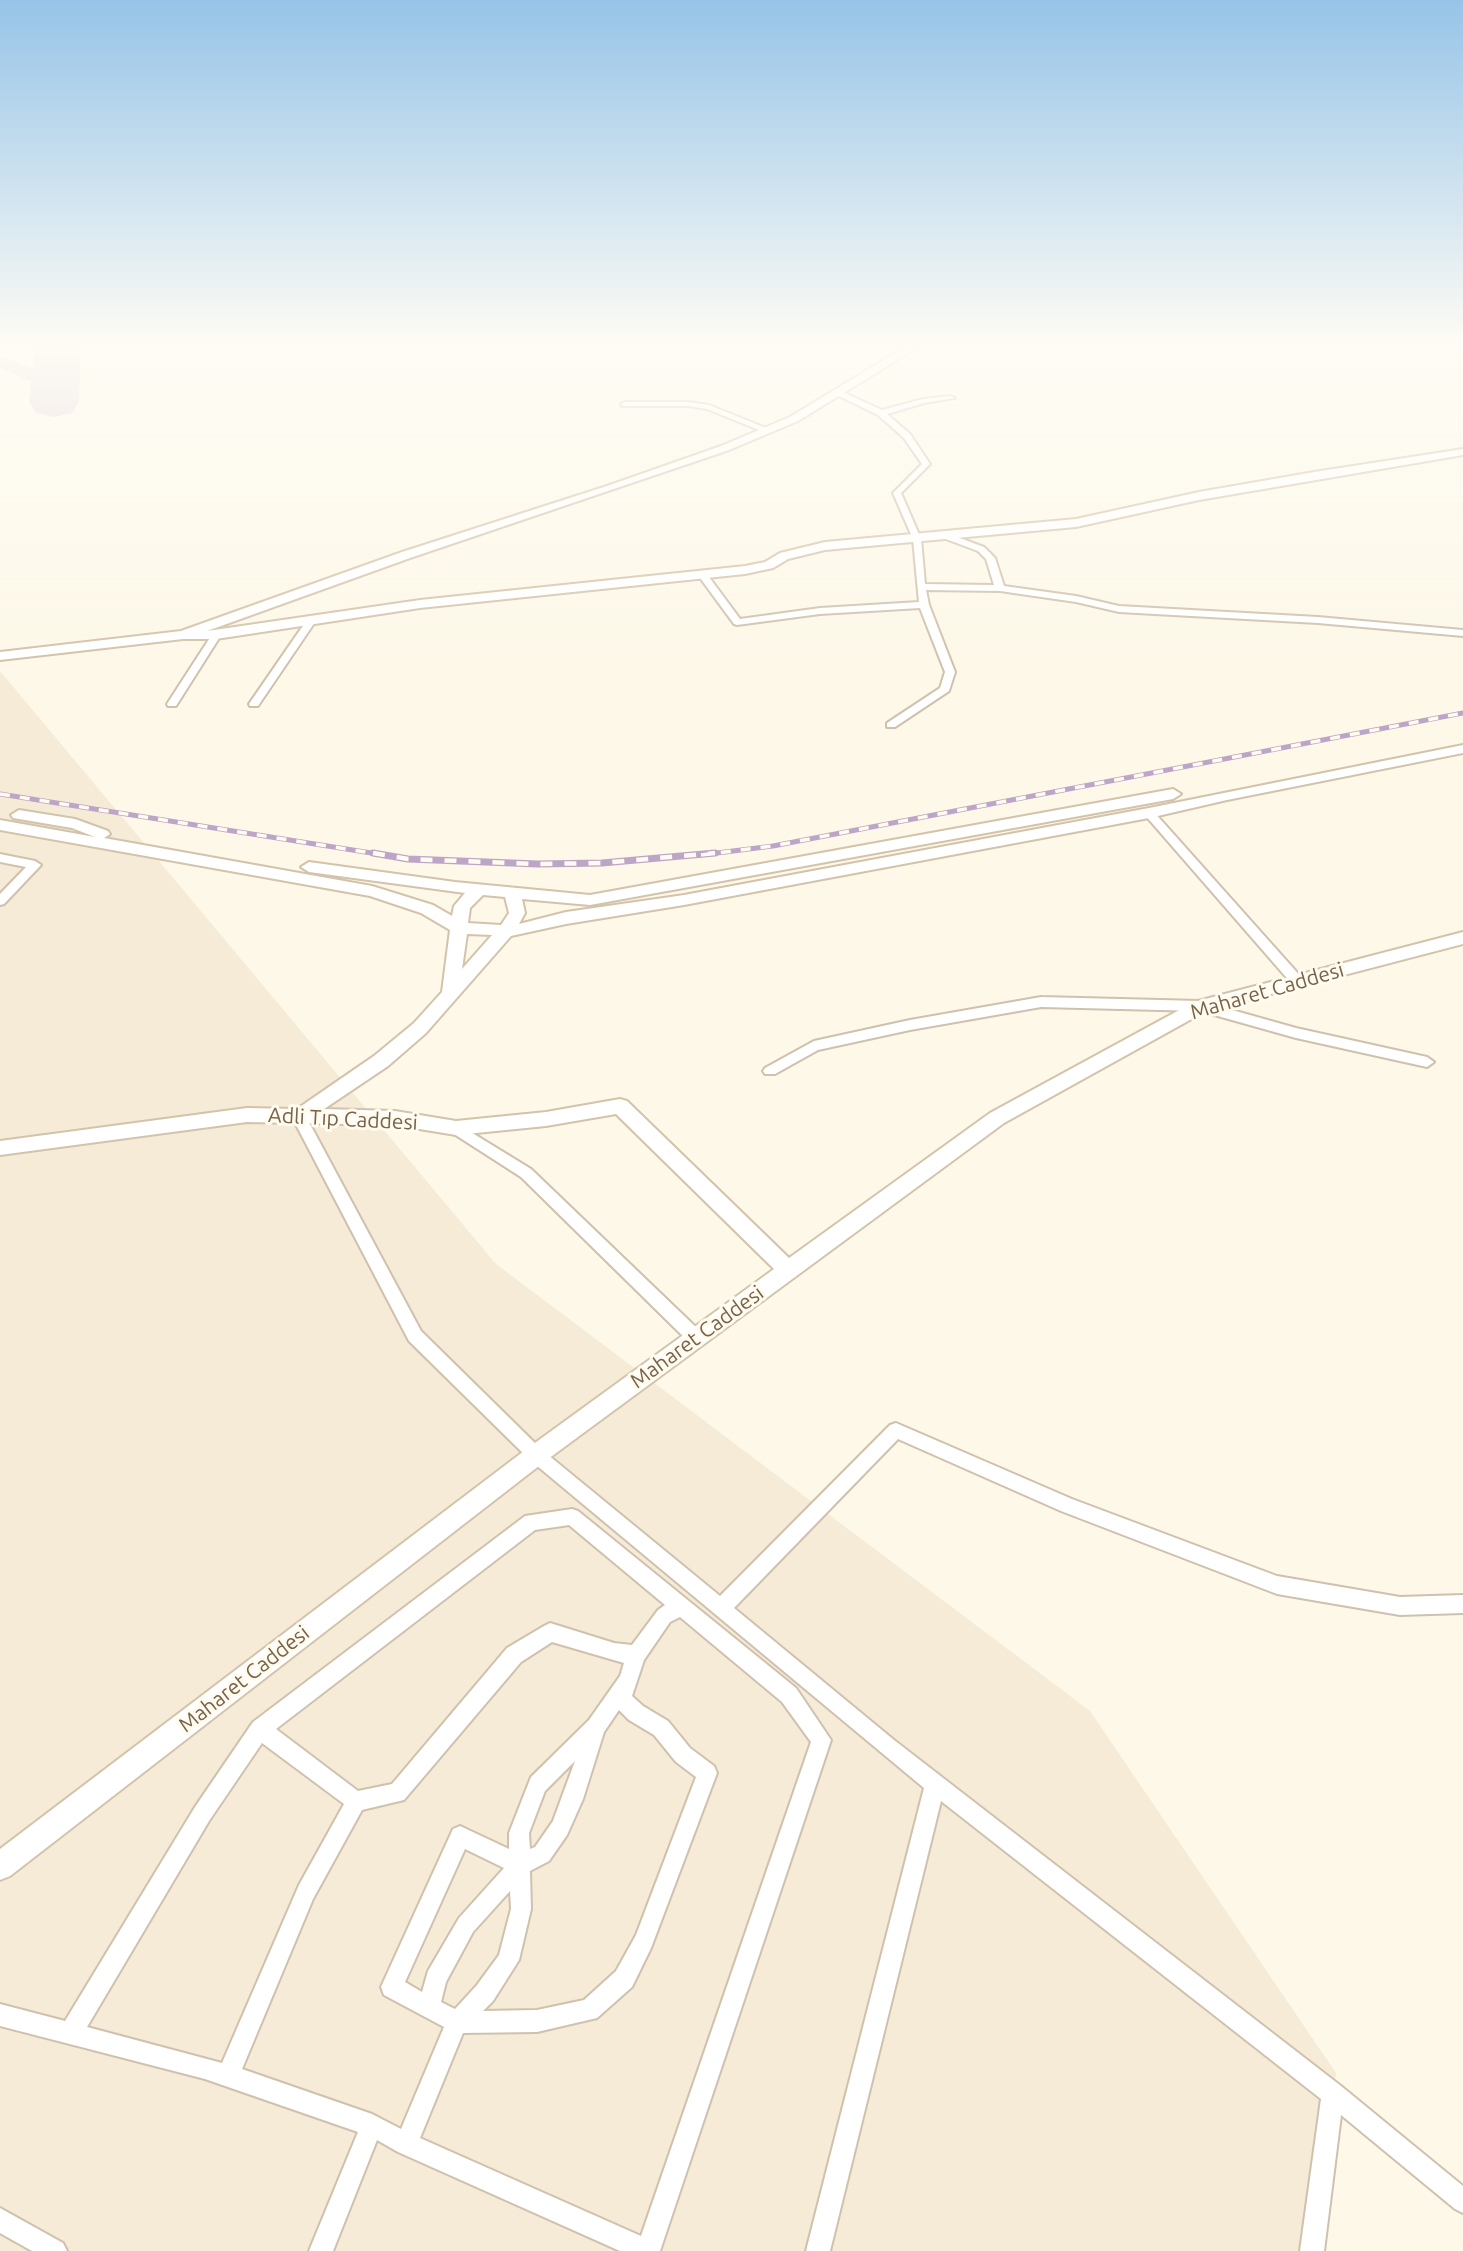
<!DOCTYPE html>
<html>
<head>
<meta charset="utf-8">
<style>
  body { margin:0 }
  canvas { display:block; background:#fdf8e8 }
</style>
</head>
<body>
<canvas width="1463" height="2251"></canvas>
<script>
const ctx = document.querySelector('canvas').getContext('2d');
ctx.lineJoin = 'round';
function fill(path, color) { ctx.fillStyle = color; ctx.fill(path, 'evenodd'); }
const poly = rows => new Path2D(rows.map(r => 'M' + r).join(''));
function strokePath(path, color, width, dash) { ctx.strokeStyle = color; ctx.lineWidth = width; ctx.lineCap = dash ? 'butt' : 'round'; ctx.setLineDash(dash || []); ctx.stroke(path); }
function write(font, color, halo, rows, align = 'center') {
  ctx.font = font + ' Ubuntu,sans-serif'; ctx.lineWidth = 6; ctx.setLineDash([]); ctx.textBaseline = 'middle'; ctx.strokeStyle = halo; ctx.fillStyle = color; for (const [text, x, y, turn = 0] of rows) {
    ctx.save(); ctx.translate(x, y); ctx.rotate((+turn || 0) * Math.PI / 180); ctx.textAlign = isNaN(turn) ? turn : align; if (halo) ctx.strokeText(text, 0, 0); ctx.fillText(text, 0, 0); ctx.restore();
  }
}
fill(poly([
  [0,671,496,1264,1090,1711,1336,2073,1313,2251,0,2251]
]), '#f5ebd7');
fill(poly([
  [0,355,62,381,65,385,55,391,48,389,0,368,0,355]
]), '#ddced8');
fill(poly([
  [35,344,81,344,79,402,72,413,54,417,36,413,29,402,35,344]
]), '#ddced8');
const street = poly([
  [838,390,882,410,923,399,951,396,955,398,924,403,887,414,910,434,930,464,901,493,921,539,925,584,994,585,986,559,978,551,943,538,942,536,946,533,984,547,995,558,1004,586,1076,596,1119,606,1318,617,1463,630,1463,636,1318,623,1119,612,1076,602,1000,591,926,590,929,605,955,672,949,691,895,727,887,727,887,723,940,688,945,672,920,608,820,614,737,625,734,624,698,575,706,573,740,619,820,608,919,602,913,539,893,493,922,464,904,438,878,415,835,394,834,392,838,390],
  [625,402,688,402,709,405,771,430,764,432,707,409,688,406,622,406,621,404,625,402],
  [309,617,317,619,258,706,250,706,249,704,309,617],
  [213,633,221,635,176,706,168,706,167,704,213,633],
  [1149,810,1153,811,1302,978,1303,981,1302,984,1292,984,1145,815,1143,813,1149,810],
  [0,854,35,861,41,865,4,904,0,905,0,894,26,867,0,862,0,854],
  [1041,997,1200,1001,1296,1028,1427,1057,1434,1062,1427,1067,1296,1038,1200,1011,1041,1007,910,1030,818,1050,775,1074,765,1074,763,1071,765,1068,814,1041,910,1020,1041,997],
  [299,1112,304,1113,421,1331,542,1450,720,1596,890,1425,896,1423,1072,1499,1277,1576,1400,1597,1463,1595,1463,1613,1400,1615,1277,1594,1061,1511,898,1439,734,1608,894,1740,1341,2086,1463,2186,1463,2213,1455,2209,1341,2115,1324,2251,1300,2251,1321,2099,941,1801,830,2251,806,2251,924,1788,530,1460,409,1341,292,1117,299,1112],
  [456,1123,531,1169,702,1333,704,1338,702,1343,696,1345,690,1343,521,1177,451,1132,449,1128,451,1124,456,1123],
  [572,1509,578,1511,796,1688,831,1740,660,2251,620,2251,398,2152,377,2140,333,2251,309,2251,358,2132,205,2079,0,2026,0,2004,65,2021,195,1807,253,1722,525,1516,572,1509],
  [569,1525,665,1605,658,1610,632,1645,614,1643,550,1623,544,1626,507,1648,392,1784,358,1791,276,1729,535,1530,569,1525],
  [680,1617,782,1702,811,1742,641,2236,420,2138,463,2033,537,2032,597,2018,632,1987,651,1948,717,1773,714,1766,690,1748,668,1721,643,1706,632,1696,644,1660,670,1622,680,1617],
  [552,1642,624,1663,620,1676,589,1720,531,1777,509,1833,509,1849,460,1826,453,1829,381,1987,384,1995,444,2027,401,2129,372,2114,242,2069,313,1899,362,1810,404,1800,521,1662,552,1642],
  [619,1710,629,1720,654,1735,676,1762,696,1777,636,1935,616,1971,584,2000,537,2010,483,2011,493,2001,519,1960,531,1909,530,1871,549,1861,567,1835,583,1799,604,1732,619,1710],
  [262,1743,344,1804,299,1885,222,2063,87,2027,209,1821,262,1743],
  [575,1761,553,1821,535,1847,530,1849,529,1833,545,1791,575,1761],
  [465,1849,504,1868,459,1918,428,1971,422,1992,405,1982,465,1849],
  [510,1891,511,1909,499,1955,477,1985,455,2009,441,2002,446,1982,473,1932,510,1891],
  [0,2208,63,2243,67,2251,32,2251,0,2233,0,2208]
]);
const secondary = poly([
  [910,344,923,344,798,421,729,450,410,558,207,631,420,600,745,566,765,562,780,553,825,542,1076,519,1199,492,1314,472,1463,449,1463,455,1199,500,1076,527,825,550,788,559,773,568,745,574,420,608,216,639,183,639,0,660,0,652,181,631,402,552,607,486,721,446,790,417,910,344],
  [1463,745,1463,753,1227,800,1149,818,684,905,566,924,511,936,426,1033,388,1066,324,1109,395,1111,456,1121,546,1112,620,1099,627,1101,789,1258,990,1113,1194,1002,1463,932,1463,944,1206,1011,1004,1123,544,1462,10,1876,0,1880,0,1849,528,1448,774,1269,616,1114,546,1126,456,1135,395,1125,247,1122,0,1155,0,1141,247,1108,297,1109,374,1056,414,1023,442,992,450,930,421,913,370,896,0,830,0,820,95,837,72,828,13,818,11,815,19,810,75,819,108,831,110,834,104,838,372,886,433,905,452,916,454,906,465,893,309,872,301,867,309,862,455,882,590,895,1173,789,1181,794,1173,799,590,905,522,899,525,913,519,924,566,912,684,895,1149,808,1463,745],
  [483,895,505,897,509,913,501,925,468,923,470,908,483,895],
  [467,934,492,935,462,969,467,934]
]);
strokePath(street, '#cfc1ad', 4);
strokePath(secondary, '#d3c3ab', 4);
fill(street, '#fff');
fill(secondary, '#fff');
const railFar1 = poly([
  [0,794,384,855],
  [701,855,773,846,1463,713]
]);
const rail = poly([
  [373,853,408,859,538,864,602,863,715,853]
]);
strokePath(railFar1, '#bda5c8', 5);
strokePath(rail, '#bda5c8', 7);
strokePath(railFar1, '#fffbef', 3.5, [10]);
strokePath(rail, '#fffbef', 4.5, [12]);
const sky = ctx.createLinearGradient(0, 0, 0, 660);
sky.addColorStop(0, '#96c4e8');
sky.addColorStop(0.52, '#fefcf5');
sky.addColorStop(1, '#fefcf500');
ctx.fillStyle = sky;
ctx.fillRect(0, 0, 1463, 660);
write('21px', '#78624b', '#fffbef', [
  ["Maharet Caddesi",1267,991,-16],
  ["Adli Tıp Caddesi",343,1119,3],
  ["Maharet Caddesi",697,1337,-36],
  ["Maharet Caddesi",244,1679,-38]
]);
</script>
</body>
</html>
